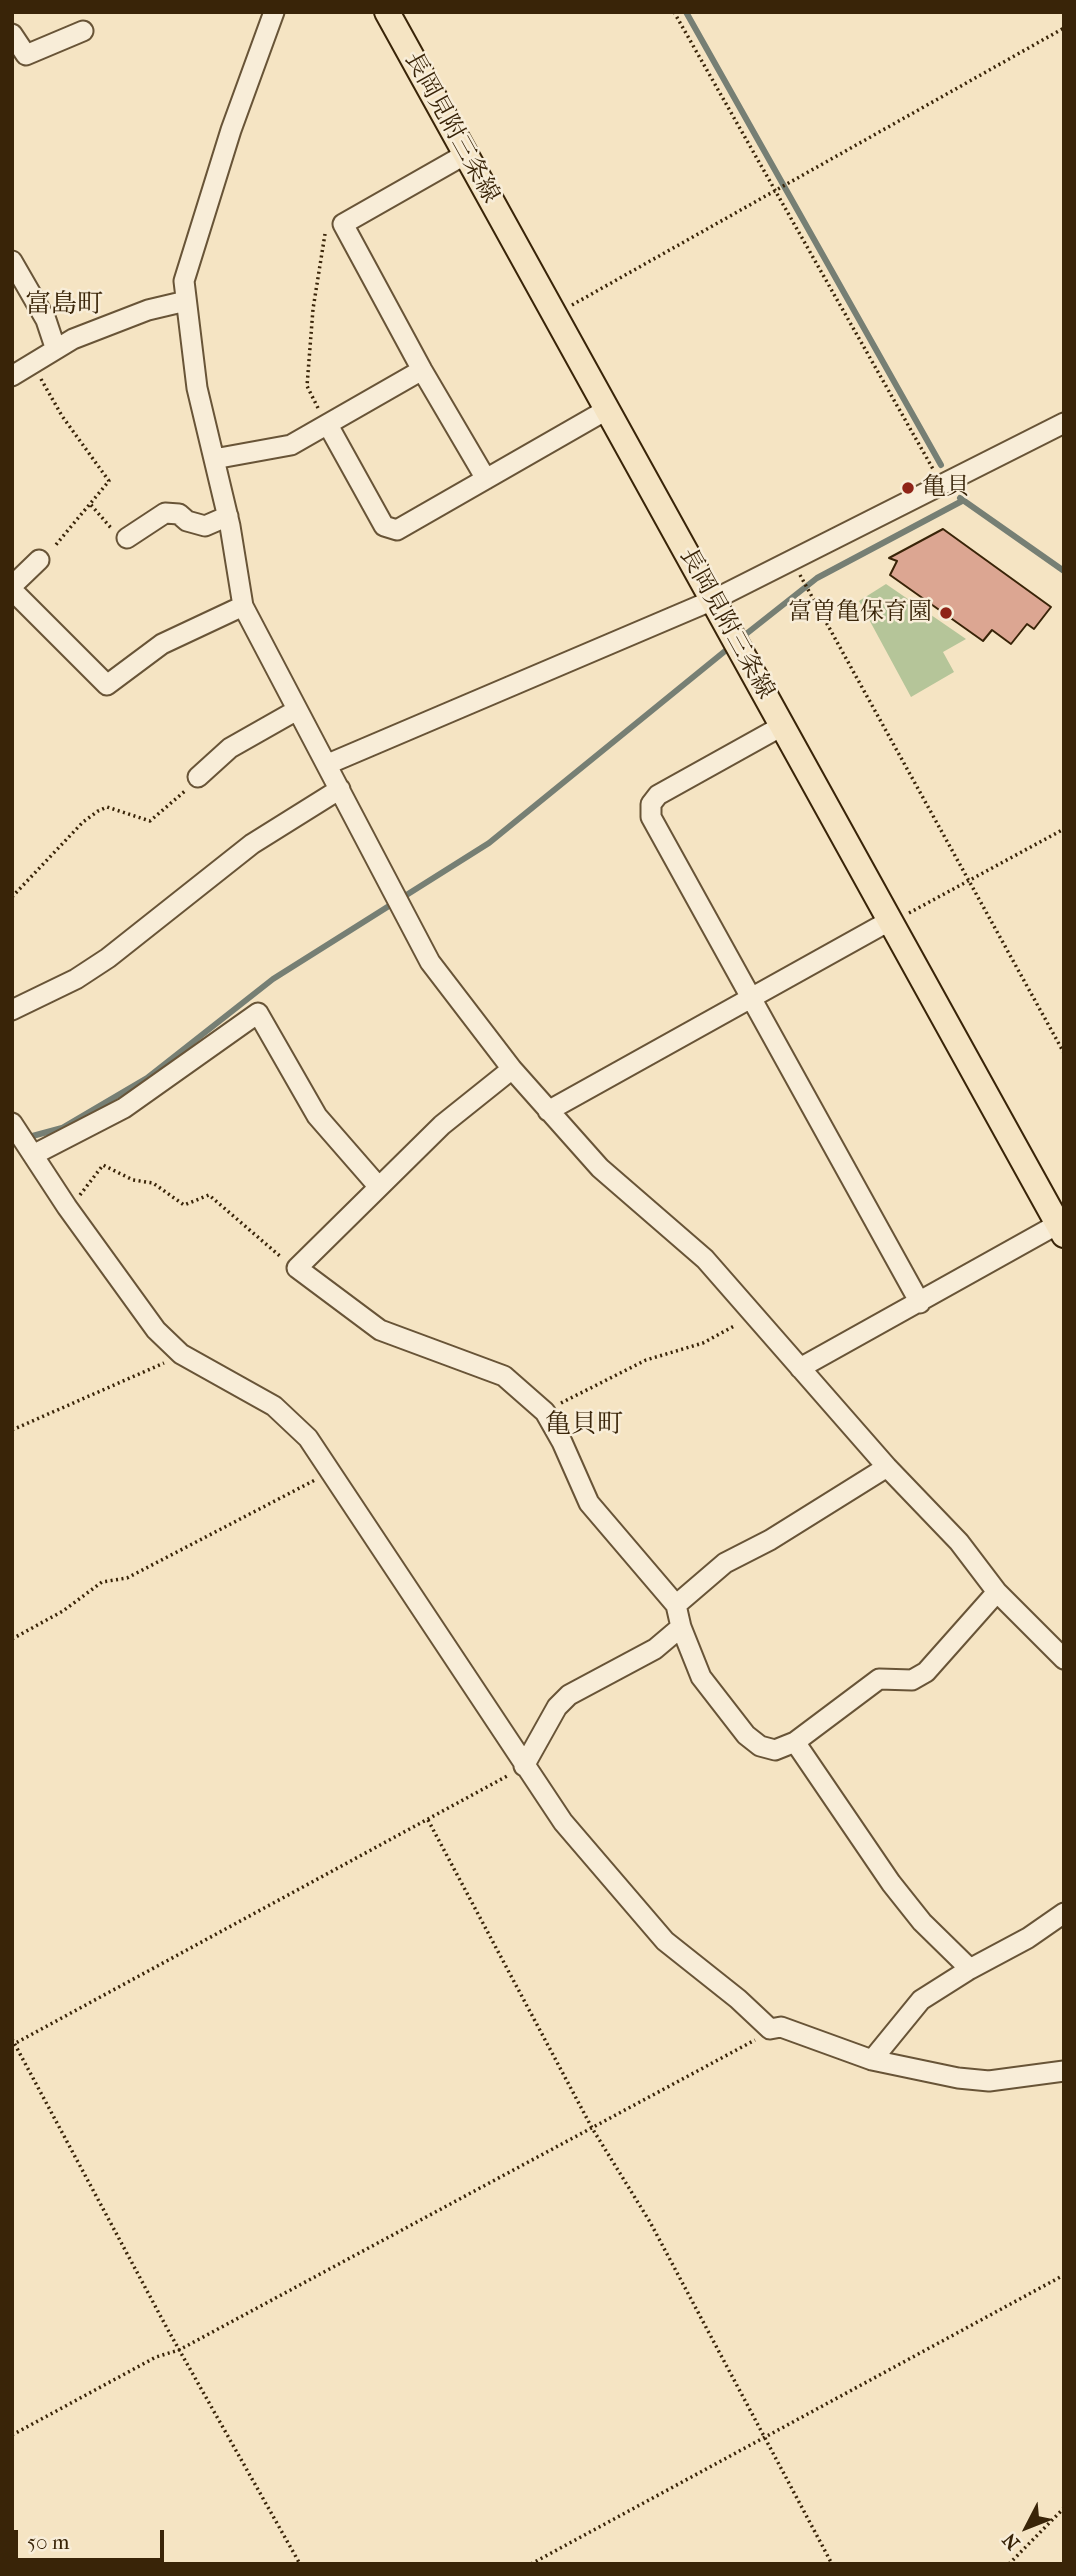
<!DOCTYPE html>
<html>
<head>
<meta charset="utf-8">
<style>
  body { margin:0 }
  #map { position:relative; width:1076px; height:2576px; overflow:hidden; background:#f5e4c3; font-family:"IM FELL French Canon",serif }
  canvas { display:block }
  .frame { position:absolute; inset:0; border:14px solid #392408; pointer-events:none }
  .north { position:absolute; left:992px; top:2492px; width:70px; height:70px; -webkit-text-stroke:5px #f8edd8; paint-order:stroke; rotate:228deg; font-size:19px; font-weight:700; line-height:28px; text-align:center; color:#392408 }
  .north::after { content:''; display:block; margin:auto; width:24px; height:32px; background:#392408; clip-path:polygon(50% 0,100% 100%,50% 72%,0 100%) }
  .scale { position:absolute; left:14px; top:2530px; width:150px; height:32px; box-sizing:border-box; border:4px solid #392408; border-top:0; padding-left:9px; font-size:21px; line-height:24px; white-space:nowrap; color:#392408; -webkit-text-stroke:5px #f8edd8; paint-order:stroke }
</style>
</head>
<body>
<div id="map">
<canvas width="1076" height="2576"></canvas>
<div class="frame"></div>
<div class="north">N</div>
<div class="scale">50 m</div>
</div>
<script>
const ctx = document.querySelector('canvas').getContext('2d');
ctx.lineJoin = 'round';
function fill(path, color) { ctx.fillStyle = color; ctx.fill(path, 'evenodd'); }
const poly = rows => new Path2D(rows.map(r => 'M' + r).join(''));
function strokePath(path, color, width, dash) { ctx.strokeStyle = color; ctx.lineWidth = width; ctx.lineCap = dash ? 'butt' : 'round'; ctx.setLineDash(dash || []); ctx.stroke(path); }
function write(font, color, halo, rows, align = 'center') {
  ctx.font = font + ' "IM FELL French Canon","Noto Serif JP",serif'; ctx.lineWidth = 5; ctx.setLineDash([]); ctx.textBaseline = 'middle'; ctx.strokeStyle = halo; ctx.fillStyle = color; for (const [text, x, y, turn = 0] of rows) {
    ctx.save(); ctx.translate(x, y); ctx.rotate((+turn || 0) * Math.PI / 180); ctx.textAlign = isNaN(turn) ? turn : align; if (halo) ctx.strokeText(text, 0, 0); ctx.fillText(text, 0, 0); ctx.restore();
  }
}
fill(poly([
  [886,584,966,639,943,652,954,672,911,697,859,601]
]), '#b5c599');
strokePath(poly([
  [686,12,941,465],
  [960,498,1064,571],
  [741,638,817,578,962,501],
  [25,1138,62,1128,147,1078,273,979,489,843,730,647]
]), '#767f74', 6);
const building = poly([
  [943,529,1051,607,1034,629,1027,624,1011,644,992,630,983,641,890,575,897,561,889,558,943,529]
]);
fill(building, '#dca692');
strokePath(building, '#392408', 2);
const minor = poly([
  [274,12,231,130,184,281,197,388,230,526,243,606,430,962,512,1069,600,1168,705,1259,887,1467,959,1542,997,1592,1064,1659],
  [12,34,26,55,83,31],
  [466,154,343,224,422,370,486,479],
  [12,261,46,320,55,347],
  [12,376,73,339,148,310,186,301],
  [328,425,384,526,397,530,608,409],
  [214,459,291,445,422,370],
  [127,538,165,513,179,514,187,521,205,526,228,516],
  [12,586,39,560],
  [12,590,107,685,162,644,243,606],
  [782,726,658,795,651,804,651,817,920,1303],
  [328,764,713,600,1064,423],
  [198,777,230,748,297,710],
  [12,1010,76,979,108,958,252,844,340,789],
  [512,1069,442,1125,297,1268,380,1330,504,1376,545,1412,562,1442,589,1503,676,1605,681,1627,701,1677,746,1735,760,1746,775,1750,795,1742,891,1883,922,1922,970,1969],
  [548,1111,891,920],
  [12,1123,67,1207,156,1330,181,1354,274,1406,308,1438,563,1822,665,1941,738,1999,770,2029,781,2027,872,2060,958,2078,989,2081,1064,2071],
  [33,1155,124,1108,258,1013,317,1116,378,1186],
  [800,1368,1058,1224],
  [676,1605,725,1563,770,1540,887,1467],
  [795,1742,879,1679,912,1680,926,1672,997,1592],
  [524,1766,557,1707,569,1695,655,1649,681,1627],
  [872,2060,921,2000,970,1969,1028,1938,1064,1913]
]);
const major = poly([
  [387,12,1064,1235]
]);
strokePath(minor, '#685437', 23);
strokePath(major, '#392408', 28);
strokePath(poly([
  [674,12,933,469],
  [572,305,1064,28],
  [41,379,62,416,109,481,54,547],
  [318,408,307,386,313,309,325,234],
  [91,505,111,528],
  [800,575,1064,1053],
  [12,897,83,822,98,811,107,807,150,821,185,791],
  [909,913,1064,829],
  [80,1195,103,1165,133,1180,153,1183,184,1205,209,1195,281,1257],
  [561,1403,646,1360,703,1343,736,1325],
  [12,1430,164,1363],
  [12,1639,63,1611,102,1582,127,1578,315,1480],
  [428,1820,592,2128,650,2222,832,2564],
  [12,2039,168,2330,300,2564],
  [12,2045,509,1775],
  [12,2435,156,2357,179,2350,755,2040],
  [531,2564,1064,2275],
  [1009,2564,1064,2508]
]), '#392408', 3.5, [2, 3.5]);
strokePath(minor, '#f8edd8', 19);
strokePath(major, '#f5e4c3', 24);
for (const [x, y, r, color] of [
  [908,488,7,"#8f2418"],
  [946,613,7,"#8f2418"]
]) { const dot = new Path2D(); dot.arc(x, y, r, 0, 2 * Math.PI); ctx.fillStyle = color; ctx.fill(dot); strokePath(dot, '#f8edd8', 2.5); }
write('24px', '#392408', '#f8edd8', [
  ["長岡見附三条線",451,128,61],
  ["長岡見附三条線",726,624,61]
]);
write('24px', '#392408', '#f8edd8', [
  ["亀貝",922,488],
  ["富曽亀保育園",932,613,"right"]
], 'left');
write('26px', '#392408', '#f8edd8', [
  ["富島町",64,306],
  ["亀貝町",584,1426]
]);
</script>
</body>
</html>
